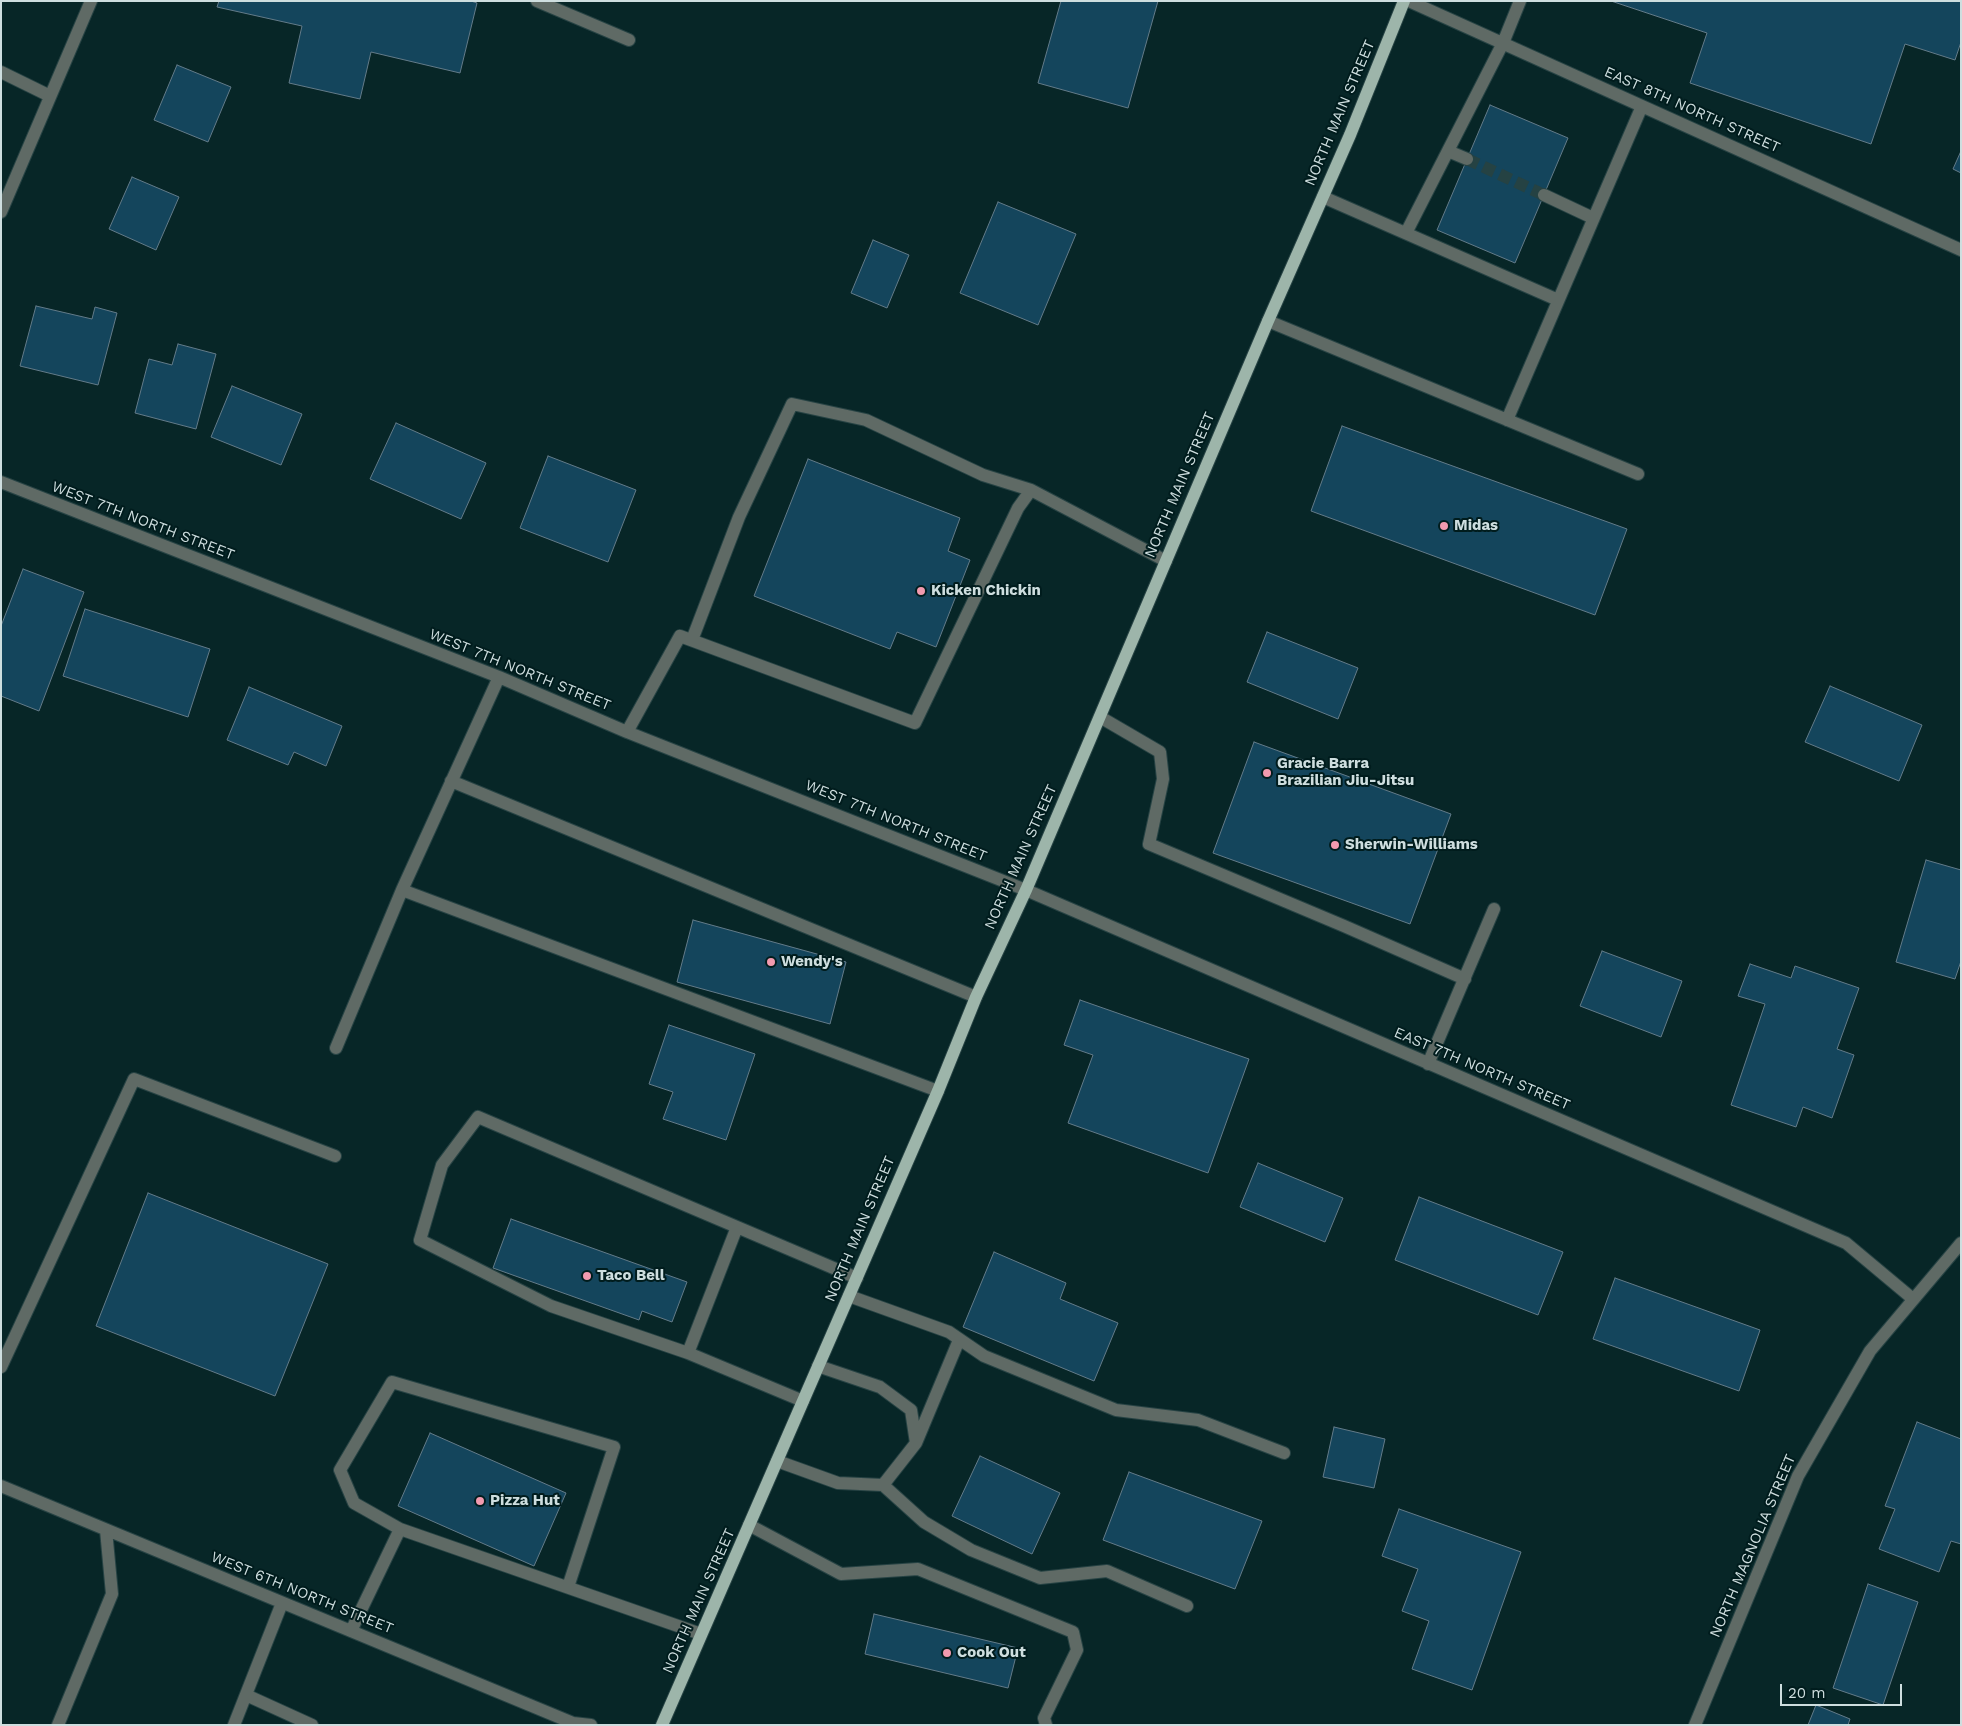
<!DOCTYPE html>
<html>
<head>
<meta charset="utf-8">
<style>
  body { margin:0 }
  #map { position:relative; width:1962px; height:1726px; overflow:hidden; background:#072627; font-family:"Work Sans",sans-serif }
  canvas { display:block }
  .frame { position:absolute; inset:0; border:2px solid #cededf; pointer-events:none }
  .scale { position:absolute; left:1780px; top:1684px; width:122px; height:22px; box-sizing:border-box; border:2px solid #cededf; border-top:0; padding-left:6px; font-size:15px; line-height:18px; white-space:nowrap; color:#cededf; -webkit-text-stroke:4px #001c1d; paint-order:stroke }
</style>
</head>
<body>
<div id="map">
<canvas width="1962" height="1726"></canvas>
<div class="frame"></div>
<div class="scale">20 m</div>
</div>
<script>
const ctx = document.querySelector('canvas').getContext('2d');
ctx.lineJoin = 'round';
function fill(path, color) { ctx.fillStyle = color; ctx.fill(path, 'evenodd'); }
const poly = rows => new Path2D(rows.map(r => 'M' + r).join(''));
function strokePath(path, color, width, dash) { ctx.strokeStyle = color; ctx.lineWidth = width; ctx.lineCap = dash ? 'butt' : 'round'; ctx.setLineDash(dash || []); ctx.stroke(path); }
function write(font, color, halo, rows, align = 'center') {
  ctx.font = font + ' "Work Sans",sans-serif'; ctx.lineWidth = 4; ctx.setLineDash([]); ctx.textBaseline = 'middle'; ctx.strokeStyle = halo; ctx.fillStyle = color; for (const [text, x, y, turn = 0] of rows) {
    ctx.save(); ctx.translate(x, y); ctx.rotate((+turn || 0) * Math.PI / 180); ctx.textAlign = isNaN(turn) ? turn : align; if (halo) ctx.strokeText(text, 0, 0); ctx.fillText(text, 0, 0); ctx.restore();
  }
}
const building = poly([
  [219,1,471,1,477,3,460,73,371,52,360,99,289,83,302,26,217,7,219,1],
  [1061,1,1158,1,1128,108,1038,83,1061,1],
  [1611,1,1961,1,1961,42,1955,60,1905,44,1871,144,1690,83,1707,33,1611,1],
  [177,65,231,87,208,142,154,120,177,65],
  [1490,105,1568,138,1515,263,1437,230,1490,105],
  [1961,151,1961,173,1953,169,1961,151],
  [132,177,179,197,156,250,109,229,132,177],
  [998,202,1076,234,1038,325,960,293,998,202],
  [873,240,909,255,887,308,851,293,873,240],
  [36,306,92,319,95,307,117,313,98,385,20,366,36,306],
  [178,344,216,354,196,429,135,413,149,359,172,365,178,344],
  [232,386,302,414,281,465,211,437,232,386],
  [396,423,486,463,461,519,370,479,396,423],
  [1342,426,1627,529,1595,615,1311,511,1342,426],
  [548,456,636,490,608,562,520,528,548,456],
  [808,459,960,518,948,551,970,560,936,647,897,632,890,649,754,596,808,459],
  [23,569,84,592,39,711,1,696,1,626,23,569],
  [85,609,210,649,188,717,63,676,85,609],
  [1267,632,1358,668,1338,719,1247,682,1267,632],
  [1830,686,1922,725,1899,781,1805,742,1830,686],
  [249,687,342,726,326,766,294,752,288,765,227,740,249,687],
  [1254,742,1451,814,1410,924,1213,853,1254,742],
  [1926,860,1961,870,1961,961,1955,979,1896,962,1926,860],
  [693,920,846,962,830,1024,677,982,693,920],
  [1602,951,1682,981,1661,1037,1580,1006,1602,951],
  [1750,964,1791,978,1795,966,1859,988,1837,1049,1854,1055,1832,1118,1803,1107,1796,1127,1731,1105,1765,1004,1738,996,1750,964],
  [1080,1000,1249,1059,1208,1173,1068,1123,1093,1055,1064,1045,1080,1000],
  [669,1025,755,1054,726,1140,663,1119,673,1092,649,1084,669,1025],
  [1258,1163,1343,1198,1325,1242,1240,1207,1258,1163],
  [148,1193,328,1264,275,1396,96,1326,148,1193],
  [1419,1197,1563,1252,1538,1315,1395,1260,1419,1197],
  [511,1219,687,1282,672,1322,642,1311,639,1320,493,1268,511,1219],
  [994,1252,1066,1283,1060,1299,1118,1323,1094,1381,963,1327,994,1252],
  [1615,1278,1760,1330,1739,1391,1593,1339,1615,1278],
  [1917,1422,1961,1439,1961,1544,1951,1541,1939,1572,1879,1549,1895,1509,1885,1506,1917,1422],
  [1334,1427,1385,1439,1374,1488,1323,1477,1334,1427],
  [430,1433,566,1493,534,1566,398,1506,430,1433],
  [980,1456,1060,1493,1032,1554,952,1516,980,1456],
  [1129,1472,1262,1521,1235,1589,1103,1540,1129,1472],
  [1399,1509,1521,1552,1472,1690,1412,1669,1429,1621,1402,1611,1418,1569,1382,1556,1399,1509],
  [1868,1584,1918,1602,1883,1705,1833,1688,1868,1584],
  [874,1614,1018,1648,1008,1688,865,1654,874,1614],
  [1816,1705,1850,1719,1848,1725,1808,1725,1816,1705]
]);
fill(building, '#14455c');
strokePath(building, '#637b89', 1);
strokePath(poly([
  [1467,159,1544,195]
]), '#254243', 12, [12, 6]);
const minor = poly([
  [537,1,629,40],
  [1409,1,1961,250],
  [1,72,50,96],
  [1448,151,1467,159],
  [1544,195,1593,218],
  [1323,197,1558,300],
  [1,212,91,1],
  [1406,233,1503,43,1520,1],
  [1268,321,1638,474],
  [1507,420,1642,106],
  [1,482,499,677,627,732,1026,890,1846,1243,1913,1299],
  [692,640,739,517,792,404,866,420,983,475,1031,490],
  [1100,717,1160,752,1163,779,1149,844,1344,926,1465,979],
  [627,732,680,636,915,723,1018,508,1031,490,1166,561],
  [451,781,976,997],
  [402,890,938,1091],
  [336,1048,402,890,499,677],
  [1428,1064,1494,909],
  [849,1296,949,1332,984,1356,1116,1410,1198,1420,1284,1453],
  [688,1353,737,1227],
  [1,1367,134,1079,335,1156],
  [803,1401,688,1353,551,1306,420,1240,442,1165,478,1117,857,1278],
  [916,1443,959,1340],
  [777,1461,838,1483,883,1485,916,1443,911,1410,880,1387,818,1366],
  [883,1485,924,1522,971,1550,1040,1578,1107,1571,1187,1606],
  [1,1486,573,1723,591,1725],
  [749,1525,841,1574,918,1569,1073,1632,1077,1650,1044,1718,1046,1725],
  [568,1587,614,1447,392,1382,340,1470,354,1503,400,1529,701,1634],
  [351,1631,400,1529],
  [246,1695,312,1725],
  [58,1725,112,1594,106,1530],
  [234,1725,282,1603],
  [1695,1725,1798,1476,1870,1351,1961,1243]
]);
const major = poly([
  [662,1725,938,1091,976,997,1026,890,1268,321,1350,135,1404,1]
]);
strokePath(minor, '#274344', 14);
strokePath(major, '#274344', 14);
strokePath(minor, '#5f6a65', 12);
strokePath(major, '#9db5aa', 12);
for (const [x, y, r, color] of [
  [1444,526,5,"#f29aaf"],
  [921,591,5,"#f29aaf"],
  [1267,773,5,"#f29aaf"],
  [1335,845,5,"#f29aaf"],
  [771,962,5,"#f29aaf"],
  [587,1276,5,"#f29aaf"],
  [480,1501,5,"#f29aaf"],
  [947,1653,5,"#f29aaf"]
]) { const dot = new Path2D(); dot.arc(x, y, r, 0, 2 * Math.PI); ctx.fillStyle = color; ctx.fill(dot); strokePath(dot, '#001c1d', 2); }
write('15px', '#cededf', '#001c1d', [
  ["EAST 8TH NORTH STREET",1692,110,24],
  ["NORTH MAIN STREET",1340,113,-67],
  ["NORTH MAIN STREET",1180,485,-67],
  ["WEST 7TH NORTH STREET",143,521,21],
  ["WEST 7TH NORTH STREET",520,670,22],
  ["WEST 7TH NORTH STREET",896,821,22],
  ["NORTH MAIN STREET",1021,857,-66],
  ["EAST 7TH NORTH STREET",1482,1069,23],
  ["NORTH MAIN STREET",860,1229,-67],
  ["NORTH MAGNOLIA STREET",1753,1546,-67],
  ["WEST 6TH NORTH STREET",302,1593,22],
  ["NORTH MAIN STREET",699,1601,-66]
]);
write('bold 15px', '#cededf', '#001c1d', [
  ["Midas",1454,526],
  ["Kicken Chickin",931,591],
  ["Gracie Barra",1277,764],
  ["Brazilian Jiu-Jitsu",1277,781],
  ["Sherwin-Williams",1345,845],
  ["Wendy's",781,962],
  ["Taco Bell",597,1276],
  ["Pizza Hut",490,1501],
  ["Cook Out",957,1653]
], 'left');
</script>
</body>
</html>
